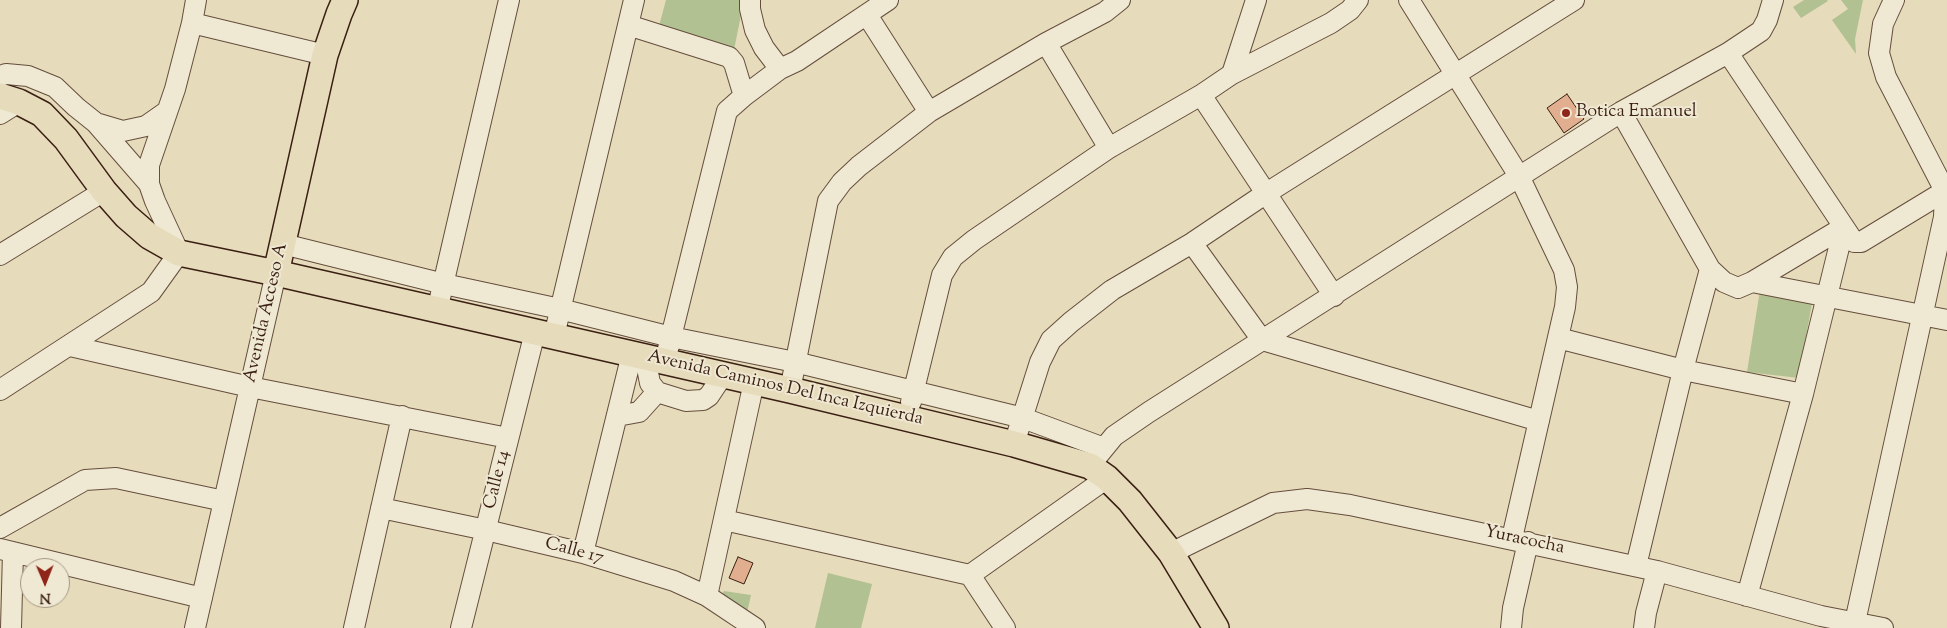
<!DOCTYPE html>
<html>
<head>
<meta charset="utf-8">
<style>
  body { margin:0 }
  #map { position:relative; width:1947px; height:628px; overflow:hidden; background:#e6dbba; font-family:"Sorts Mill Goudy",serif }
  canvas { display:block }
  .north { position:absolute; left:20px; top:558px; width:50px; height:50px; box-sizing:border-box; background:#efe8d2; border:1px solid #a79886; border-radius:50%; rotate:179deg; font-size:14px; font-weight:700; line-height:20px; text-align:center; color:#3a1f13 }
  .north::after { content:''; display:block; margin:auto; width:18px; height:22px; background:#8f2418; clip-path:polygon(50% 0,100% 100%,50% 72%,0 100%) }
</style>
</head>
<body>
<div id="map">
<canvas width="1947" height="628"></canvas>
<div class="north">N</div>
</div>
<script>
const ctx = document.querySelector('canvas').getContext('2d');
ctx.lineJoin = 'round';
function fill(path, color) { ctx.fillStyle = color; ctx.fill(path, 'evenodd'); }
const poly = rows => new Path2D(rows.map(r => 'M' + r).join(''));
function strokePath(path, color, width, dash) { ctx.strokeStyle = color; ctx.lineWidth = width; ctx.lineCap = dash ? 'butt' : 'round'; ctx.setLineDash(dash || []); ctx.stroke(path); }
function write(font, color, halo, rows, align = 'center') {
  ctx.font = font + ' "Sorts Mill Goudy",serif'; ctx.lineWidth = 4; ctx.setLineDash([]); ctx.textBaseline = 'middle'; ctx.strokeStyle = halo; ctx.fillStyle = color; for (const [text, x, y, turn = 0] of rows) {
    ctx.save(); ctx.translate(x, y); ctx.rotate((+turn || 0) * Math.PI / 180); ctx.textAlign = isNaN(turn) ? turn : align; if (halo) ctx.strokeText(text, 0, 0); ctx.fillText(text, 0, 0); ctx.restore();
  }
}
fill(poly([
  [666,0,744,0,734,50,659,26],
  [1804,0,1827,0,1828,1,1801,18,1793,7],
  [1841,0,1863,0,1855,39,1856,54,1832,20,1848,9],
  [1760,290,1813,297,1799,378,1747,372],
  [828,573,872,584,861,628,815,628],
  [724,591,751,595,746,617,720,597]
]), '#b2c192');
const building = poly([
  [1567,94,1584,119,1564,133,1547,108,1567,94],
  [738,557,753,563,744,584,729,578,738,557]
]);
fill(building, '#e1ae8f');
strokePath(building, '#3a1f13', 1);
const minor = poly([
  [750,0,750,9,755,30,764,48,780,69],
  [1409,0,1519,176,1564,270,1567,287,1565,307,1512,538],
  [867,15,929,112],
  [192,23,325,55],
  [628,25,729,57,734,63,744,96],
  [1046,43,1109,148],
  [1728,53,1854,242,1861,242,1945,191],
  [1232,74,1256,0],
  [0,76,6,74,28,76,55,87,76,107,96,123,123,131,146,126,166,112],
  [1201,95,1334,296],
  [1621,112,1710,269,1724,282,1738,288,1752,282,1844,227],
  [0,114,19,102],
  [96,123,149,184],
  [1192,243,1262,340,1539,421],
  [283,244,444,284,560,309,671,337,795,362,1023,418,1104,448],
  [0,255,104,191],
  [1752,282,1947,320],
  [440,298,509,0],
  [554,336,634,0],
  [1558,338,1683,370,1803,394],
  [70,346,250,387,508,438],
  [668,349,727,111,744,96,780,69,797,61,888,0],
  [645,357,650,383,657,392,686,401,703,400,709,396,723,375],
  [0,390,151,292,179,253,155,201,149,184,149,165,175,89,192,23,196,0],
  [790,390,828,201,842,182,859,166,929,112,1046,43,1105,12,1120,0],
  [911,402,942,275,953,257,974,240,1109,148,1201,95,1232,74,1331,23,1350,10,1358,0],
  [617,416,639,412,657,392],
  [1014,444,1040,362,1051,340,1071,322,1112,290,1192,243,1265,194,1574,0],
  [1096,458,1114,436,1149,412,1621,112,1728,53,1761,31,1767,20,1773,0],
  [381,508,486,530,583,553,674,581,707,596,755,628],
  [724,520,970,575,1005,628],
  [0,528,85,480,116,478,224,501],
  [0,549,202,598],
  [583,553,632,354],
  [1171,553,1273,503,1307,499,1350,505,1657,571,1821,616,1883,628],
  [1636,566,1683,370,1710,269],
  [970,575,1107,478],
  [707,596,754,382],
  [1747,596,1803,394,1844,227],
  [1855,622,1944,217,1945,191,1886,77,1879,53,1883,24,1894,0],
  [11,628,13,552],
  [195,628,276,273],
  [354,628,402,416],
  [461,628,535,332],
  [1511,628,1513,608,1528,542],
  [1644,628,1646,613,1657,571]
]);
const major = poly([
  [0,96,19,102,42,114,66,139,104,191,126,216,149,236,179,253,276,273,790,390,1014,444,1090,466,1107,478,1130,501,1171,553,1216,628],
  [276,273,325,55,339,14,345,0]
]);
strokePath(minor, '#654e3d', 22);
strokePath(major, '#3a1f13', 28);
strokePath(minor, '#efe8d2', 20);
strokePath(major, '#e6dbba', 25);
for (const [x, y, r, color] of [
  [1566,113,5,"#8f2418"]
]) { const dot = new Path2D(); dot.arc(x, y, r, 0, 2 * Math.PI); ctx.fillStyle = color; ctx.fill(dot); strokePath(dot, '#efe8d2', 2); }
write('18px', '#3a1f13', '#efe8d2', [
  ["Botica Emanuel",1576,113]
], 'left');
write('18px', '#3a1f13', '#efe8d2', [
  ["Avenida Acceso A",267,313,-77],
  ["Avenida Caminos Del Inca Izquierda",785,389,13],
  ["Calle 14",498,480,-76],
  ["Yuracocha",1524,541,12],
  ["Calle 17",574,552,15]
]);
</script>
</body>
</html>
